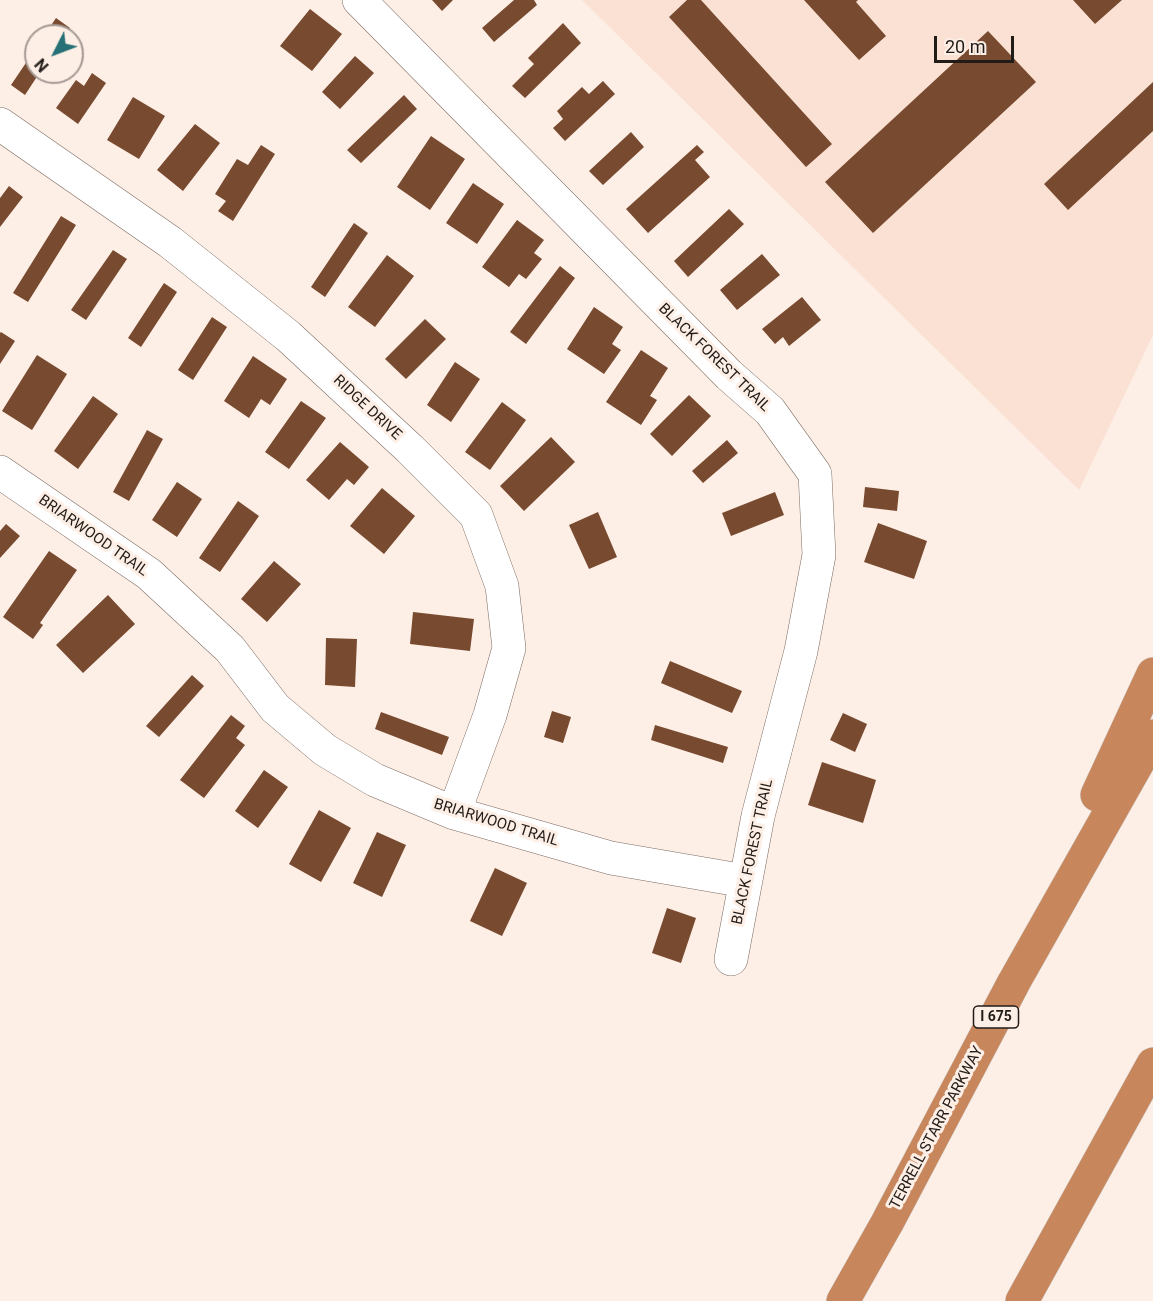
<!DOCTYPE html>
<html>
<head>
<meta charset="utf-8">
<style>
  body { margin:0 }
  #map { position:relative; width:1153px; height:1301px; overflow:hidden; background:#fdeee6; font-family:Roboto,sans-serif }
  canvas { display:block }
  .north { position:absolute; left:24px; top:24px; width:60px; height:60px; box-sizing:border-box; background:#fdeee6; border:2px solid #a59a94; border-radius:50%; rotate:228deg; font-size:16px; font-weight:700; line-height:24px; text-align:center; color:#221c18 }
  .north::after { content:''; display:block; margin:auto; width:21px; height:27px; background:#267076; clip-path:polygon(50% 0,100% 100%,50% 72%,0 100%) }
  .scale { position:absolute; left:934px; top:36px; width:80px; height:27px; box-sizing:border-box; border:3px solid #221c18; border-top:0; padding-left:8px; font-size:18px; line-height:21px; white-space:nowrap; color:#221c18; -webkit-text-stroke:4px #fdeee6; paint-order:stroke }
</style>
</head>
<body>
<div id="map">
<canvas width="1153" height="1301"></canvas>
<div class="north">N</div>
<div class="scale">20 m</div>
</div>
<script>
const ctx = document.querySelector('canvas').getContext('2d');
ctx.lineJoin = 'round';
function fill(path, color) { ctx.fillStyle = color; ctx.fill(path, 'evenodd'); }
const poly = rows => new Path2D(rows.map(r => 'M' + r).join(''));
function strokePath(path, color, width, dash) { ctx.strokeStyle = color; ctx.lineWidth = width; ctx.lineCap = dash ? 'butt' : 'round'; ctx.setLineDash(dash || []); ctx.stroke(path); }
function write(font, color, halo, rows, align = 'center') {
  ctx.font = font + ' Roboto,sans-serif'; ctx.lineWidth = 6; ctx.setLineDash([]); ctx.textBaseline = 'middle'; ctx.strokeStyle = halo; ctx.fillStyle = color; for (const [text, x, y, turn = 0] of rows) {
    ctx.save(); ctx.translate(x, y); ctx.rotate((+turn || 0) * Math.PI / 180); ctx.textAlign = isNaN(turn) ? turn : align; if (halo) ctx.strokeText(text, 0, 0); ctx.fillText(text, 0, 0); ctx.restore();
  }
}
fill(poly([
  [582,0,1153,0,1153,335,1079,490]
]), '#fae1d3');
fill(poly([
  [432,0,453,0,442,11],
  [514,0,534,0,537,5,494,42,482,28],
  [687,0,701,0,832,144,806,167,669,17],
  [804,0,858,0,856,2,886,36,859,60],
  [1073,0,1122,0,1095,24],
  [310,9,342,34,312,71,280,46],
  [56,18,70,28,65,36,44,36],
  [563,23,581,43,525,98,512,86,534,64,528,58],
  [988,31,1036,82,873,233,825,182],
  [36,48,36,72,40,72,25,95,11,85],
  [355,56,374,73,340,109,322,92],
  [92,73,106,83,78,124,56,108,76,80,84,86],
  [603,81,615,94,565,141,553,128,563,119,557,111,582,87,589,94],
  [1153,82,1153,131,1068,210,1044,184],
  [404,95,417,109,361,163,347,150],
  [133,97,165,116,139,159,107,140],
  [195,124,220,143,183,191,157,170],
  [631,132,644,147,603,185,589,171],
  [431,136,465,159,430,210,397,187],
  [261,145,275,154,233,221,218,211,226,201,215,194,237,159,248,165],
  [697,145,704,152,695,160,710,177,648,233,626,209],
  [473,183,504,204,477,244,446,223],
  [9,186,23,197,0,227,0,198],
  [729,209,744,224,688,277,674,261],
  [61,216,76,225,28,302,13,293],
  [517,220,544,240,534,253,542,259,526,279,519,274,509,287,482,267],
  [354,223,368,233,325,297,311,287],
  [113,250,127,259,86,320,71,310],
  [762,254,780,275,737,310,720,290],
  [387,255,414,276,375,327,348,307],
  [560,266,575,278,526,344,510,332],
  [164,283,177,292,141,347,128,338],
  [802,297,821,320,789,346,783,337,775,344,762,329],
  [594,307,623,327,612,344,621,350,604,374,567,349],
  [212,317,227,327,193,380,178,370],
  [425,319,446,339,406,379,385,359],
  [1,332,15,341,0,364,0,333],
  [641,350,668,368,650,396,657,400,641,425,606,402],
  [37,355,67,374,32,430,2,411],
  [253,356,287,379,270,405,261,399,249,418,224,401],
  [455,362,480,379,451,422,427,405],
  [689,395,711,416,672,456,650,434],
  [93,396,118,414,78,469,54,451],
  [301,401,326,418,289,469,265,452],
  [502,402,526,420,490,470,465,452],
  [147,430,163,439,129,501,113,492],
  [551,437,575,462,524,511,500,486],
  [727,440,738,453,703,483,692,471],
  [340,442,369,467,354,485,347,479,329,500,306,480],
  [177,482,202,499,177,537,152,520],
  [865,487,899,491,897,511,863,507],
  [382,488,415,516,384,554,350,526],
  [775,492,784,515,731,536,722,513],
  [238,501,259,516,220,572,199,558],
  [598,512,617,557,589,569,569,525],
  [878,523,927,541,914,579,864,562],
  [6,524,20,536,0,558,0,531],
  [49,551,77,570,40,623,43,625,33,639,3,617],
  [274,561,301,584,267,622,241,599],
  [108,595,135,624,83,673,56,645],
  [413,612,474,619,470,651,410,644],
  [326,638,357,639,355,687,325,685],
  [670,661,742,691,732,713,661,683],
  [192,675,204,686,159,737,146,726],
  [552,711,571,717,563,743,544,737],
  [381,712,449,737,442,755,375,729],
  [843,713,867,724,855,752,830,740],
  [231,715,245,726,236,738,245,745,204,798,180,780],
  [655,725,728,747,723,763,651,740],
  [822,762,876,780,863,823,808,805],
  [264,770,288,787,258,828,235,811],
  [319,810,351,828,321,882,289,864],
  [377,832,406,845,382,897,353,883],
  [495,868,527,883,502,936,470,921],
  [667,908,696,918,681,963,652,953]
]), '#784a2f');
const minor = poly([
  [359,0,729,375,770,411,815,474,819,555,801,651,758,816,731,959],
  [0,124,170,242,288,336,410,449,476,515,502,586,509,648,490,715,454,813],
  [0,472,149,574,230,649,275,708,325,750,375,780,454,813,611,858,745,881]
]);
const highway = poly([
  [1097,795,1153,674],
  [843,1301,887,1223,1014,982,1153,736],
  [1022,1301,1153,1064]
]);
strokePath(minor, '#7c6c63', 34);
strokePath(highway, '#d3d2d1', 34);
strokePath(minor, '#fff', 33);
strokePath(highway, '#c7865b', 33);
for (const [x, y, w] of [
  [996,1017,45]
]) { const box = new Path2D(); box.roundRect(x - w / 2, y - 11, w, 22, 4.5); ctx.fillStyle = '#fdeee6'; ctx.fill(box); strokePath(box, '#221c18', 1.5); }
write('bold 14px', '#221c18', null, [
  ["I 675",996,1017]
]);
write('15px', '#221c18', '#fdeee6', [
  ["BLACK FOREST TRAIL",714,358,44],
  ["RIDGE DRIVE",367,408,43],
  ["BRIARWOOD TRAIL",93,536,35],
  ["BRIARWOOD TRAIL",496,823,17],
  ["BLACK FOREST TRAIL",753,852,-78],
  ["TERRELL STARR PARKWAY",937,1128,-62]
]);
</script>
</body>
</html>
